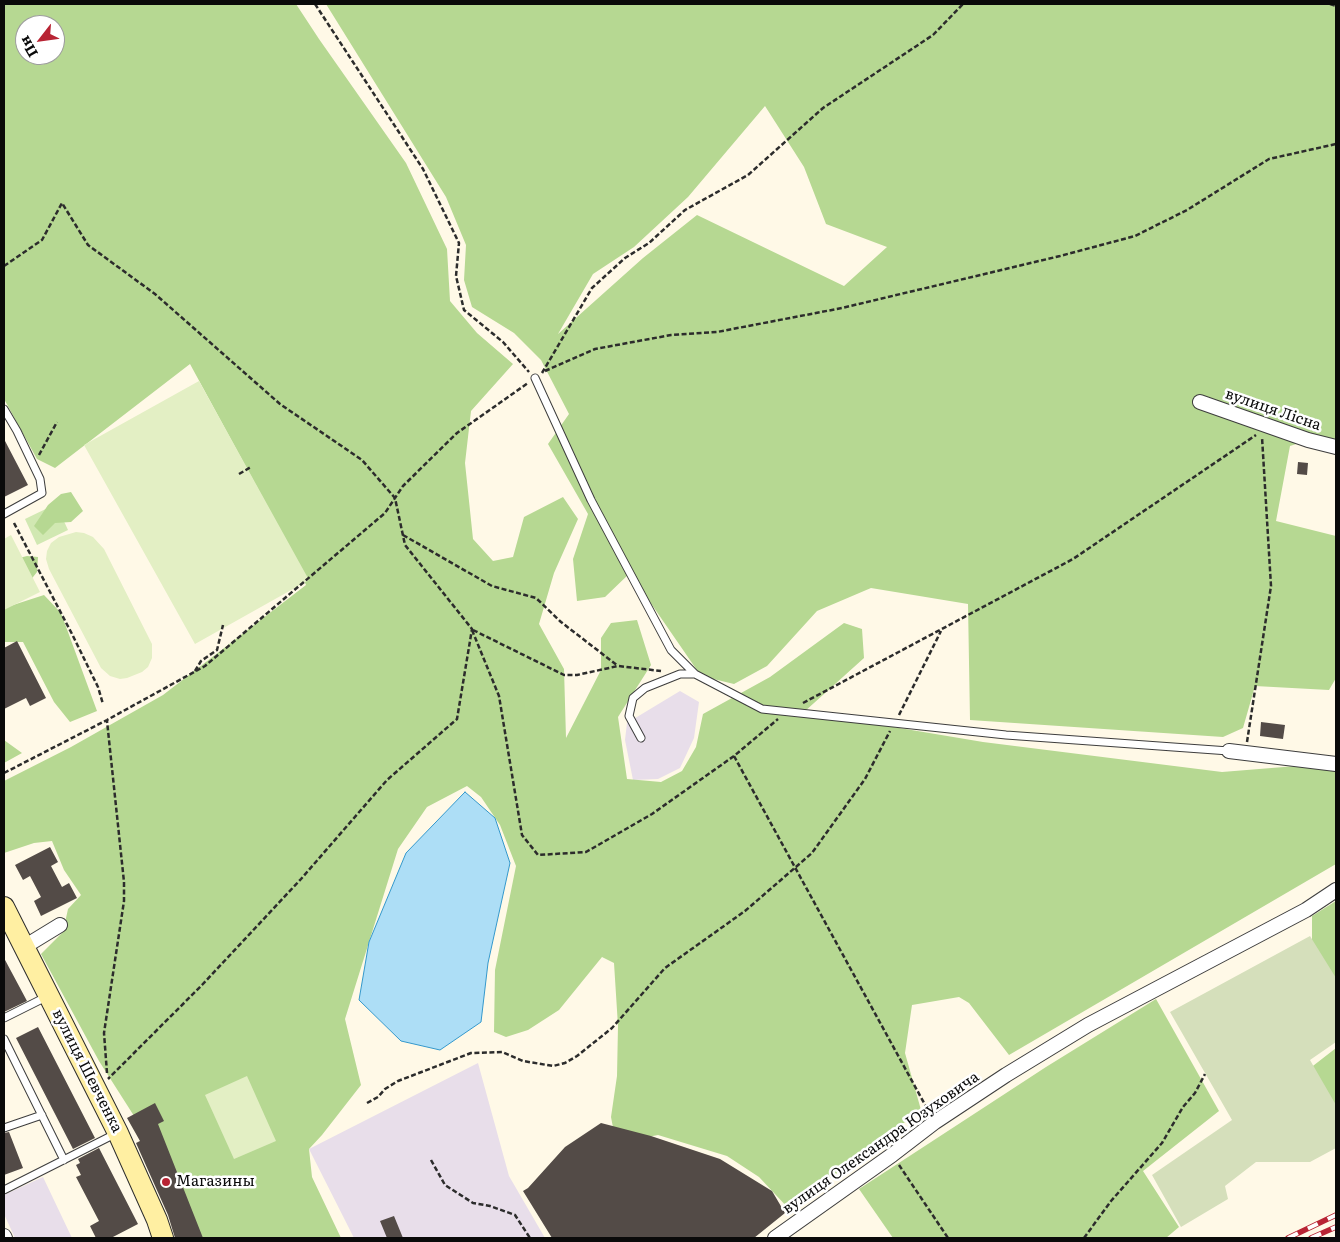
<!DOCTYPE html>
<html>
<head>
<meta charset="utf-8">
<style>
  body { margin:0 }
  #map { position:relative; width:1340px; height:1242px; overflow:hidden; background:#fff9e7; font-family:Literata,serif }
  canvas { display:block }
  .frame { position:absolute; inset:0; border:5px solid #0a0a0a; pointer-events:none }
  .north { position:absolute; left:15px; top:15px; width:50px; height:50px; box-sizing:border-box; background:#fff; border:1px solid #9d9d9d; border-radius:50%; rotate:240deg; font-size:14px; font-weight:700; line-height:20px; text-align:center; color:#0a0a0a }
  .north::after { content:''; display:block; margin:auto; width:18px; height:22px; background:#b82434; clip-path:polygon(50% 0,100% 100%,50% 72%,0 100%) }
</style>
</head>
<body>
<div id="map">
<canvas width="1340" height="1242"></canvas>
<div class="frame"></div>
<div class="north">Пн</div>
</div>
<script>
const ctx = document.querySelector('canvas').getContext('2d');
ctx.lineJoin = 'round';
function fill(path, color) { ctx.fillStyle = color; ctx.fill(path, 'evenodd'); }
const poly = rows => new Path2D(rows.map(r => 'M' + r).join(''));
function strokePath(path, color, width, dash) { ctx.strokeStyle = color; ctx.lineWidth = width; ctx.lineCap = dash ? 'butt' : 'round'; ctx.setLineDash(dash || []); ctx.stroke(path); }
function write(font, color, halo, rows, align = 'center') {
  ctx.font = font + ' Literata,serif'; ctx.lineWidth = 5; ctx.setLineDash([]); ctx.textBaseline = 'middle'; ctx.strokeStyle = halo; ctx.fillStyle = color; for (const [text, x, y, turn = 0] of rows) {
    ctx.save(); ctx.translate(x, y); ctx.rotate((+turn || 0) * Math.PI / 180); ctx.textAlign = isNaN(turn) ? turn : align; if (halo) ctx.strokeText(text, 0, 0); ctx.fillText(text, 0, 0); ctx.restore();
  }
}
fill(poly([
  [680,691,699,702,694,738,680,768,658,779,633,780,625,740,627,723],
  [478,1063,509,1176,545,1238,354,1238,309,1149],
  [43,1177,72,1238,15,1238,4,1214,4,1195]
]), '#e8deea');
fill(poly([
  [56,504,68,530,37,545,25,519]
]), '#d1e8b2');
fill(poly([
  [4,4,296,4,319,39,406,163,447,249,450,301,477,333,513,364,471,411,465,463,473,539,493,561,513,557,524,517,563,497,578,519,554,573,539,624,564,669,566,738,601,670,601,638,611,623,637,620,651,665,618,717,627,779,661,782,682,771,696,747,703,714,770,677,844,623,862,629,864,658,804,712,983,742,1222,772,1321,764,1336,766,1336,864,1009,1055,969,1003,959,997,912,1005,905,1053,921,1110,789,1209,759,1177,727,1156,658,1135,616,1143,611,1117,617,1076,618,1026,614,963,602,957,559,1010,528,1030,506,1037,494,1032,495,970,516,866,500,825,481,797,467,786,427,807,398,849,345,1019,361,1085,322,1135,309,1149,312,1177,341,1238,194,1238,177,1201,164,1163,99,1061,41,954,63,932,68,909,81,895,64,870,52,841,34,843,4,853,4,781,71,747,163,695,306,585,290,548,190,364,55,468,37,459,4,399],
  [25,25,55,25,55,55,25,55],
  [326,4,1336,4,1336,439,1321,436,1290,446,1276,521,1336,536,1336,678,1329,690,1255,686,1243,728,1223,737,970,720,968,604,871,588,817,611,767,666,734,684,701,676,630,573,605,597,577,601,573,559,588,514,548,444,569,414,541,360,514,333,472,307,464,280,466,245,446,197],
  [765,106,804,167,826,224,887,247,844,286,697,215,643,258,558,334,593,274,634,247,688,197],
  [71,492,83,511,71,522,55,523,43,535,34,526,48,505,61,494],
  [27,556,38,557,37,572,10,606,44,595,61,613,97,711,70,722,54,702,23,642,4,642,4,565,7,561],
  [4,740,22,753,4,763],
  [1336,901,1336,1004,1312,956,1312,916],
  [1156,999,1219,1111,1143,1171,1179,1227,1166,1238,893,1238,859,1189,1046,1067],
  [1336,1048,1336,1115,1300,1076]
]), '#b6d892');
fill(poly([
  [1310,936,1336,978,1336,1042,1310,1060,1336,1105,1336,1148,1310,1162,1256,1162,1225,1186,1228,1199,1181,1227,1152,1175,1232,1120,1170,1012]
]), '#d5dfbb');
fill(poly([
  [199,381,309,580,195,644,84,445],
  [76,532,84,533,93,537,104,549,152,644,152,658,148,667,142,672,127,678,120,679,110,676,101,668,49,569,46,559,47,551,51,543,59,537],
  [11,535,40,592,4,610,4,539],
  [247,1076,276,1141,234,1159,205,1095]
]), '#e3efc4');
const water = poly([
  [465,792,495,818,510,863,488,963,481,1022,440,1050,401,1041,359,1000,369,942,406,853,465,792]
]);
fill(water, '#addef6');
strokePath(water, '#3498cc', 1);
fill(poly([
  [4,439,28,485,4,497],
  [1298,462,1308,463,1307,475,1297,474],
  [17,641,46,698,30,706,26,698,4,709,4,648],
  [1261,722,1285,725,1283,739,1260,736],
  [50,847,58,862,51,866,62,887,69,883,77,898,41,916,34,901,41,897,30,876,23,880,15,865],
  [4,958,27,1001,4,1012],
  [38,1027,95,1138,73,1149,16,1038],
  [155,1103,164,1121,158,1124,203,1238,175,1238,168,1215,136,1143,140,1141,127,1118],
  [601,1123,651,1136,720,1159,772,1191,785,1213,754,1238,552,1238,523,1191,528,1188,565,1147],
  [9,1132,23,1168,4,1175,4,1133],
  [99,1148,138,1224,111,1238,96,1238,90,1226,99,1221,76,1177,81,1175,76,1165,80,1163,78,1159],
  [394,1216,403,1238,387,1238,380,1221]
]), '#534b47');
const lane = poly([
  [535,378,591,500,671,650,695,674,680,674,645,688,633,698,629,716,641,738],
  [4,409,17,431,40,479,42,493,4,514],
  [695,674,762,709,1006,735,1229,751],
  [4,1018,48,996],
  [4,1039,64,1160],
  [4,1128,42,1115],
  [4,1190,115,1134]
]);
const street = poly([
  [1200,402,1308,440,1336,447],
  [1229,751,1336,764],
  [24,947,60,925],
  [4,1236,5,1238],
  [775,1238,892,1155,935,1122,1006,1075,1088,1025,1306,910,1336,890]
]);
const secondary = poly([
  [4,907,118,1133,157,1220,163,1238]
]);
strokePath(lane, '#3d3d3d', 9);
strokePath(street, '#3d3d3d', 16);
strokePath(secondary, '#2c2c2c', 22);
strokePath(poly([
  [315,4,423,169,459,243,456,276,464,310,503,342,529,372],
  [1330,4,1336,6],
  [4,266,42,240,62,203,88,245,155,294,280,404,362,460,395,498,405,545,472,629,457,719,387,780,301,879,202,985,108,1079],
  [545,371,595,349,671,335,717,332,842,308,1060,256,1135,236,1187,210,1269,159,1336,144],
  [542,373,592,288,625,258,649,243,685,210,748,175,823,108,933,35,963,4],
  [39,455,57,422],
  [239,474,251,467],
  [14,523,72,634,98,687,103,704],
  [403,535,492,586,536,598,561,622,618,666],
  [472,630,499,696,522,835,538,855,586,852,652,814,734,756,778,719],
  [473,630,564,675,577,675,618,666,661,671],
  [195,671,201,661,217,650,223,625],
  [803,703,1073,559,1256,435],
  [899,715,941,631],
  [1247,742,1271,586,1262,437],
  [734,756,929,1112],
  [4,773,107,720,205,666,385,513,403,486,457,433,528,383],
  [107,1073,104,1033,124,901,124,882,107,721],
  [367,1103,378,1097,385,1089,398,1081,471,1053,502,1052,523,1061,553,1066,565,1063,577,1056,612,1028,665,968,745,911,812,853,865,779,890,731],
  [431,1160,445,1185,473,1203,490,1206,515,1215,530,1238],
  [899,1165,948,1238],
  [1084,1238,1111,1201,1162,1143,1183,1107,1195,1093,1205,1074]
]), '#2c2c2c', 2.5, [5, 2.5]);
strokePath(lane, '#fff', 7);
strokePath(street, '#fff', 14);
strokePath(secondary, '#ffefa2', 20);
const rail = poly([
  [1288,1238,1336,1215],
  [1311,1238,1336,1227]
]);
strokePath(rail, '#b82434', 5.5);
strokePath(rail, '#fff', 4, [11]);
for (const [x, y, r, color] of [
  [166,1182,5,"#b82434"]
]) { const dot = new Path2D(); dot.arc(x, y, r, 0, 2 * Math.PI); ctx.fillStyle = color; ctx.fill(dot); strokePath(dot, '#fff', 2); }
write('15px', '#0a0a0a', '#fff', [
  ["вулиця Лісна",1273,410,19],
  ["вулиця Шевченка",87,1071,63],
  ["вулиця Олександра Юзуховича",881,1143,-35]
]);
write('15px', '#0a0a0a', '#fff', [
  ["Магазины",176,1182]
], 'left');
</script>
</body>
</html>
